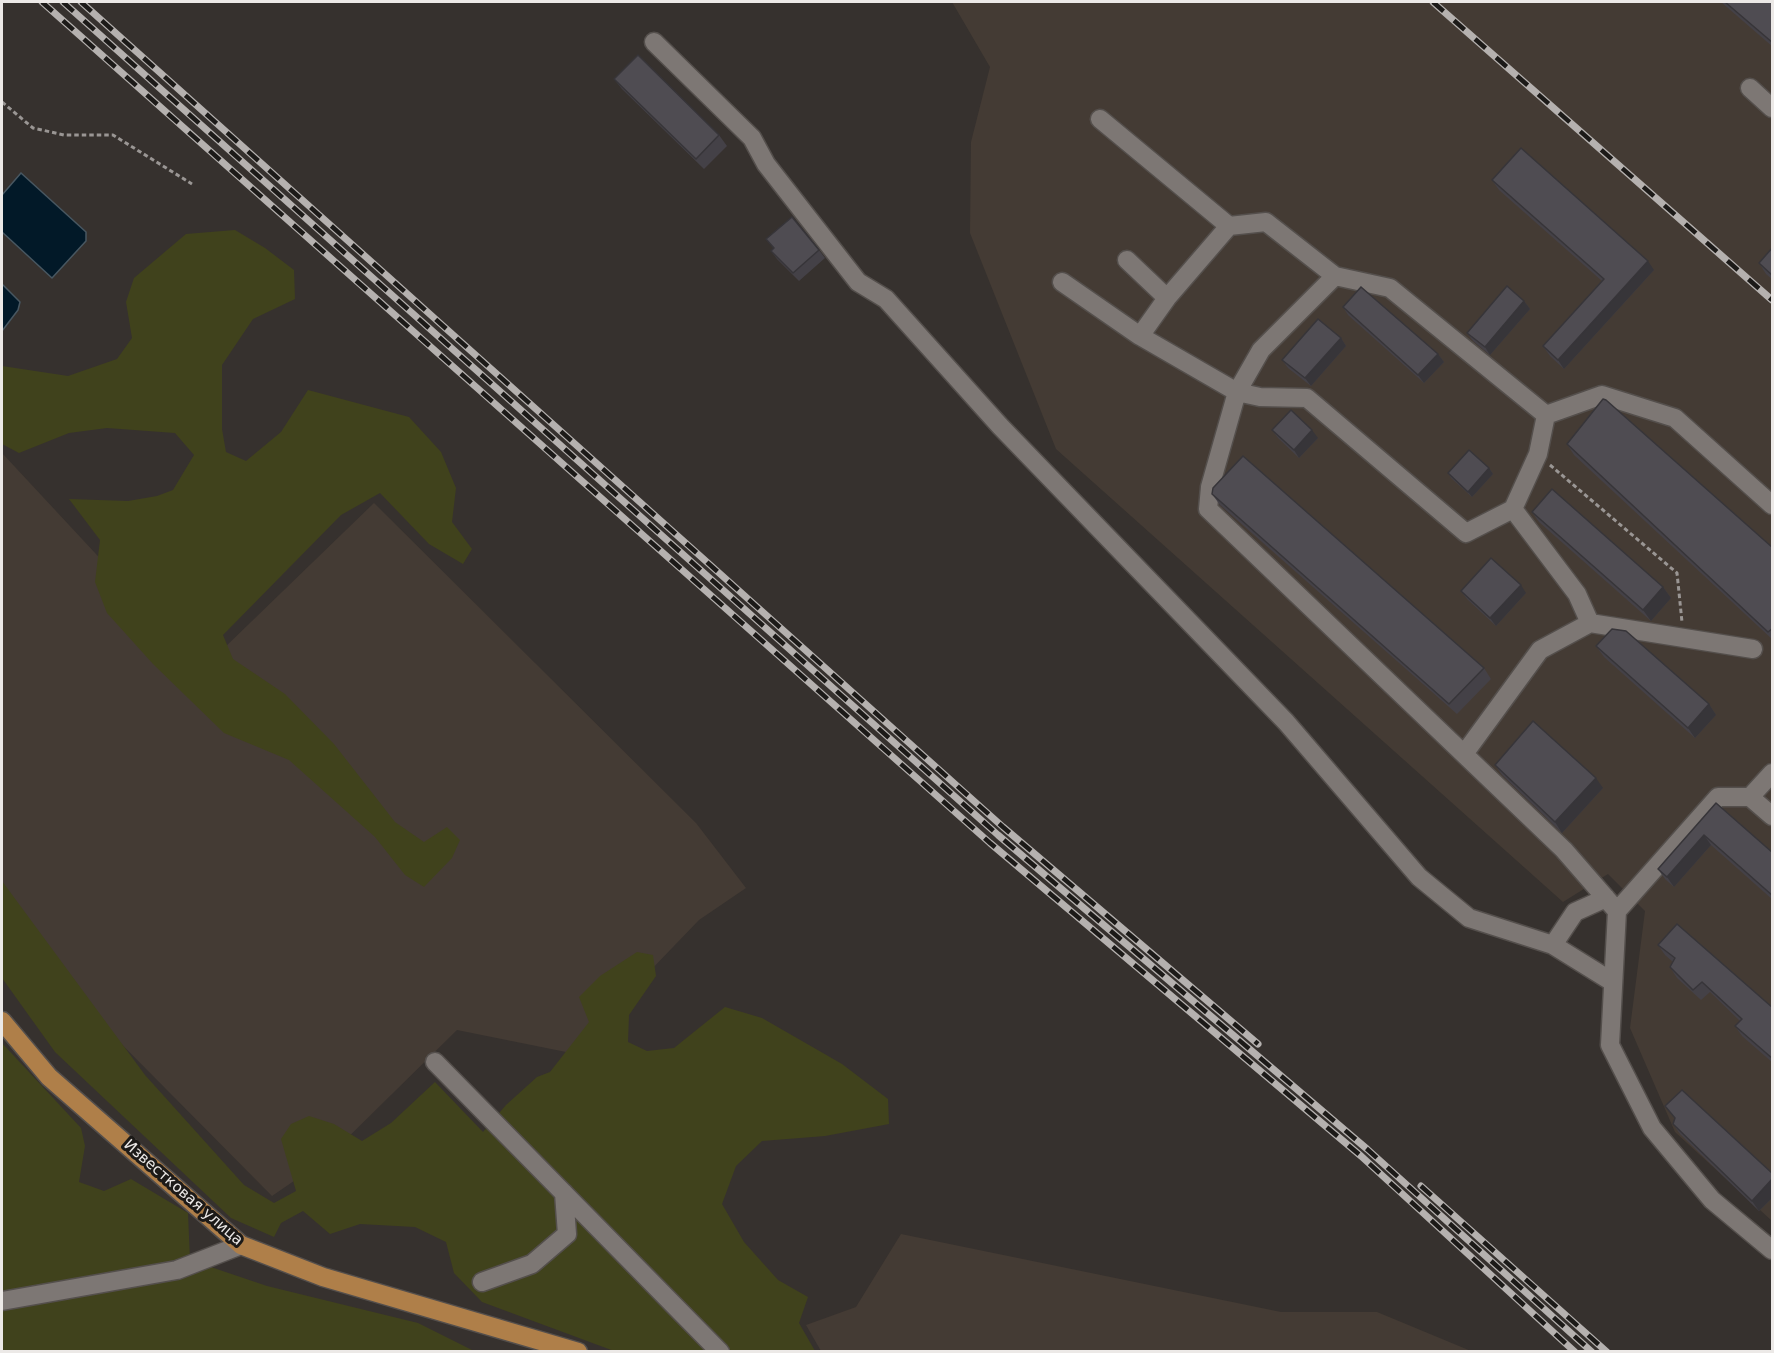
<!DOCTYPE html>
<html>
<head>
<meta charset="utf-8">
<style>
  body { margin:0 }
  #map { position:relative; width:1774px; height:1353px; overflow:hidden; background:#36312e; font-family:"DejaVu Sans",sans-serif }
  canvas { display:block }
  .frame { position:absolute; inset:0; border:3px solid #ece9e7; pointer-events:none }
</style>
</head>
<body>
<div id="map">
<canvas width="1774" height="1353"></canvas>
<div class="frame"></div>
</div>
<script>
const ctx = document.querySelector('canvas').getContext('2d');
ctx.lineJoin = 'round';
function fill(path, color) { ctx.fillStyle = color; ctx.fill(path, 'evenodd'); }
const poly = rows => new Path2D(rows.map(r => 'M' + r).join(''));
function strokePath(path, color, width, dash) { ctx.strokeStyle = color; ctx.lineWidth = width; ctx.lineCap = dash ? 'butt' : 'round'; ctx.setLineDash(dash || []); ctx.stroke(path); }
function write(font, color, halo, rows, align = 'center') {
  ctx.font = font + ' "DejaVu Sans",sans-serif'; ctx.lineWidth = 6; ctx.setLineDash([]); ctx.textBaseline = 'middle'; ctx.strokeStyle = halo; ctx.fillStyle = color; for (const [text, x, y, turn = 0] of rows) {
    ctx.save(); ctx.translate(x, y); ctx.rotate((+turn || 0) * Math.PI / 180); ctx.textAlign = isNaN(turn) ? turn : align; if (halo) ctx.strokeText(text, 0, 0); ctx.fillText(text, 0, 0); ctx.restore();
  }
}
fill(poly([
  [952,2,1772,2,1772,1221,1675,1132,1630,1028,1645,911,1608,874,1563,902,1056,449,970,233,971,142,990,67],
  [2,453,109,568,221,651,374,503,696,823,746,888,699,920,571,1053,457,1030,326,1159,272,1196,58,980,2,908],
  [901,1234,1281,1312,1377,1312,1471,1351,821,1351,806,1325,856,1307]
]), '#443b34');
fill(poly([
  [235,230,265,248,294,270,295,299,253,319,222,365,222,429,226,452,246,461,281,432,308,390,409,417,441,452,456,488,452,522,472,549,463,564,429,544,380,493,341,515,223,635,233,659,285,694,334,744,395,822,424,842,447,827,460,840,452,858,424,887,405,875,375,837,289,760,224,733,153,664,107,613,95,582,100,540,69,499,128,501,157,496,173,490,194,455,175,433,107,428,69,433,19,453,2,444,2,366,68,376,117,359,132,338,126,302,134,278,186,234],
  [2,881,145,1075,244,1185,274,1203,296,1191,281,1139,291,1124,309,1116,334,1124,362,1141,391,1123,435,1082,483,1132,506,1105,537,1077,550,1072,589,1022,579,997,600,976,637,952,653,955,656,976,629,1015,628,1042,647,1051,674,1048,725,1007,762,1018,842,1064,888,1099,889,1124,825,1136,762,1141,736,1166,722,1204,744,1242,778,1280,808,1297,799,1323,815,1351,614,1351,482,1302,454,1273,446,1242,415,1227,360,1224,330,1234,303,1211,281,1223,274,1237,231,1218,55,1052,2,978],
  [2,1043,81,1128,85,1146,79,1182,104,1191,131,1179,188,1213,190,1260,267,1286,418,1323,474,1351,2,1351]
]), '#40421c');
const water = poly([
  [21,173,86,232,86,241,52,278,2,232,2,195,21,173],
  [2,284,20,302,18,310,2,331,2,284]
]);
fill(water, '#021928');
strokePath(water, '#485761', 1.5);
const minor = poly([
  [654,42,752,138,766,164,858,282,886,299,1000,426,1286,722,1419,877,1469,918,1553,945,1611,981],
  [1750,88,1772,108],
  [1100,119,1229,226,1167,298],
  [1229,226,1266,222,1335,276],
  [1127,260,1167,298,1140,336],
  [1062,282,1140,336,1237,392,1260,397,1307,398,1466,533,1513,509],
  [1546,415,1602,395,1675,418,1772,505],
  [1590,623,1577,594,1513,509,1538,454,1546,415,1390,288,1335,276,1261,350,1237,392,1210,487,1208,509,1564,850,1617,911],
  [1464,754,1540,650,1590,623,1753,649],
  [1750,797,1772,773],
  [1617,911,1610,1045,1652,1128,1712,1200,1772,1250],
  [1617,911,1718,797,1750,797,1772,816],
  [1553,945,1575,912,1606,898],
  [435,1062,720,1352],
  [482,1282,532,1264,567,1234,564,1193],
  [2,1301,177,1270,241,1245]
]);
const major = poly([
  [2,1021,49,1077,241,1245,323,1277,578,1352]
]);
strokePath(minor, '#544f4c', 21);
strokePath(major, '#544f4c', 21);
strokePath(poly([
  [2,102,33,128,64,135,113,135,192,184],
  [1550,465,1677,573,1682,622]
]), '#9a9694', 3, [4.5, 3]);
strokePath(minor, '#7d7774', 18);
strokePath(major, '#af7f49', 18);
const rail = poly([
  [42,2,990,843,1361,1156,1575,1352],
  [63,2,998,835,1367,1149,1592,1352],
  [81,2,1003,827,1258,1044],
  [1433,2,1772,300],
  [1421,1186,1607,1352]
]);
strokePath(rail, '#b5b1af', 7);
strokePath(rail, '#1c1a18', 4.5, [14]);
fill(poly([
  [1721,2,1773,2,1773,47],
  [614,79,719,135,727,146,704,169,622,89],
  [1492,180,1654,270,1564,369,1550,356,1543,346,1602,281,1499,190],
  [766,239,819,250,825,258,799,281,777,259,771,251,774,249],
  [1773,247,1773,280,1766,274,1759,263],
  [1524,301,1530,309,1490,355,1473,341,1467,333],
  [1343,307,1438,354,1444,362,1424,383,1348,315],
  [1341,338,1346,346,1311,386,1288,368,1282,360],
  [1272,430,1318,438,1299,458,1278,438],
  [1567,444,1773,548,1773,640,1574,455],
  [1489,468,1493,474,1472,497,1451,478,1448,473],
  [1212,494,1484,668,1491,679,1457,714,1220,505],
  [1532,512,1663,587,1671,598,1651,621,1539,522],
  [1461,591,1526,593,1496,626,1467,599],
  [1596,646,1709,704,1716,715,1695,738,1604,657],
  [1495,765,1603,788,1562,833,1502,775],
  [1716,803,1773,853,1773,900,1711,845,1674,887,1665,879,1658,869],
  [1658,945,1773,1008,1773,1063,1742,1036,1735,1026,1740,1021,1710,992,1701,1000,1677,978,1670,967,1673,962,1665,955],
  [1665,1106,1773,1174,1773,1197,1759,1211,1680,1134,1673,1124,1675,1119]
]), '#444147');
fill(poly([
  [1648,261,1654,270,1564,369,1558,360],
  [1524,301,1530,309,1490,355,1485,347],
  [1341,338,1346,346,1311,386,1305,378],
  [1438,354,1444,362,1424,383,1418,375],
  [1312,430,1318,438,1299,458,1294,450],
  [1489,468,1493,474,1472,497,1468,492],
  [1521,585,1526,593,1496,626,1490,618],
  [1663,587,1671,598,1651,621,1643,610],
  [1709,704,1716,715,1695,738,1688,728],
  [1596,778,1603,788,1562,833,1555,822],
  [1704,835,1711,845,1674,887,1667,877],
  [1773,1178,1773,1197,1759,1211,1752,1201]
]), '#373539');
const building = poly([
  [1725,2,1773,2,1773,43,1725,2],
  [638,55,719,135,696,159,614,79,638,55],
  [1521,148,1648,261,1558,360,1543,346,1604,279,1492,180,1521,148],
  [792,217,819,250,793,273,771,251,774,248,766,239,792,217],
  [1773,247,1773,276,1759,263,1773,247],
  [1507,286,1524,301,1485,347,1467,333,1507,286],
  [1361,287,1438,354,1418,375,1343,307,1361,287],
  [1318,319,1341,338,1305,378,1282,360,1318,319],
  [1603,399,1606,400,1773,548,1773,628,1768,632,1567,444,1603,399],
  [1291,410,1312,430,1294,450,1272,430,1291,410],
  [1469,450,1489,468,1468,492,1448,473,1469,450],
  [1243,456,1484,668,1449,704,1212,494,1213,488,1243,456],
  [1552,489,1663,587,1643,610,1532,512,1552,489],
  [1491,558,1521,585,1490,618,1461,591,1491,558],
  [1612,629,1626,631,1709,704,1688,728,1596,646,1612,629],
  [1533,721,1596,778,1555,822,1495,765,1533,721],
  [1716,803,1773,853,1773,896,1704,835,1667,877,1658,869,1716,803],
  [1677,924,1773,1008,1773,1059,1735,1026,1742,1019,1702,982,1693,990,1670,967,1675,958,1658,945,1677,924],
  [1682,1090,1773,1174,1773,1178,1752,1201,1673,1124,1675,1118,1665,1106,1682,1090]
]);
fill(building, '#4f4c52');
strokePath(building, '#373539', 1.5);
write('15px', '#ece9e7', '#1c1a18', [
  ["Известковая улица",183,1193,41]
]);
</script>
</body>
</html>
